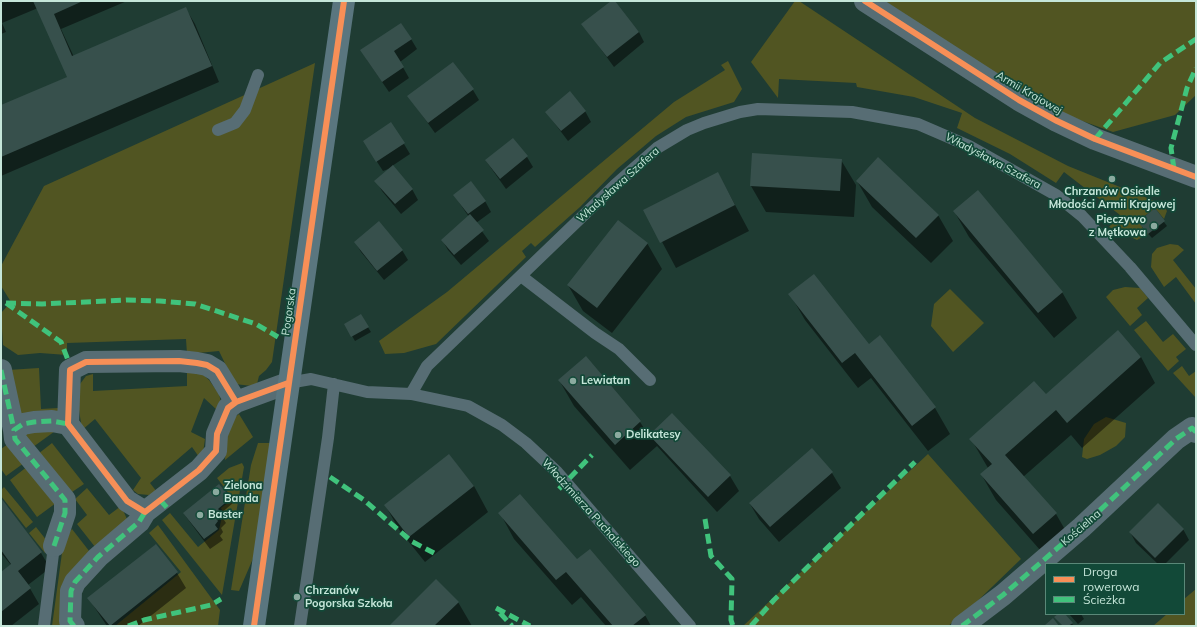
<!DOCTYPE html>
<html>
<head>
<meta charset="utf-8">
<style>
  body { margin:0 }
  #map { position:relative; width:1197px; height:627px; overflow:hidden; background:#1f3c33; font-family:Mulish,sans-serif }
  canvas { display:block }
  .frame { position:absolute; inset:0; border:2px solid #c5e6d9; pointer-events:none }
  .legend { position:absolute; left:1045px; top:563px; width:140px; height:52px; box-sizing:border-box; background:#124938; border:1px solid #5a8878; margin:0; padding:5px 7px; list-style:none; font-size:12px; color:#c5e6d9 }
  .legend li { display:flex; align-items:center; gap:8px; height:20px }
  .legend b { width:20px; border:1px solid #5a8878 }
</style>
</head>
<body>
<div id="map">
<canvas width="1197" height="627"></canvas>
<div class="frame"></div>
<ul class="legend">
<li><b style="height:5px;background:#f78f57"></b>Droga rowerowa</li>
<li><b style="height:5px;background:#40c37c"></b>Ścieżka</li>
</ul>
</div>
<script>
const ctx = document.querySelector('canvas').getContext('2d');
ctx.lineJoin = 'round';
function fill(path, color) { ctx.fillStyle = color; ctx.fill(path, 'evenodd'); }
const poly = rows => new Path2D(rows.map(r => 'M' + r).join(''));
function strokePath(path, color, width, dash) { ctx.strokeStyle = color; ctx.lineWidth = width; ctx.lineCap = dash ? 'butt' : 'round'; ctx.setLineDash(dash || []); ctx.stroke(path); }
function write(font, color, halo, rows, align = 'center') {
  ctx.font = font + ' Mulish,sans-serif'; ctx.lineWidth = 3.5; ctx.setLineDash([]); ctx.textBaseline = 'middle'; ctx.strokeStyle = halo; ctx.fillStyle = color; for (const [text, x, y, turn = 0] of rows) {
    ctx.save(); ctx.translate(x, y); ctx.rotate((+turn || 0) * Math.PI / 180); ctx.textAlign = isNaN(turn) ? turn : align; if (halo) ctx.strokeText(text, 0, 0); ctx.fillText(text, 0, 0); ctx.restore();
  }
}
fill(poly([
  [795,1,799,1,975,118,1068,166,1162,204,1167,211,1164,219,1155,208,1138,221,1148,234,1137,240,1109,227,1120,215,1064,172,1056,183,1010,154,957,128,962,113,914,97,857,87,856,83,779,79,778,98,751,62],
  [885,1,1196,1,1196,95,1175,115,1113,132,1038,105],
  [728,61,742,89,734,102,686,117,656,136,617,169,580,207,535,247,531,243,522,251,526,257,436,344,404,353,385,354,379,341,447,292,674,102,725,70,721,65],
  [315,63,272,362,266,370,259,376,257,384,252,386,235,384,219,351,187,354,186,339,67,343,67,355,40,353,18,355,3,345,1,313,11,302,1,286,1,266,44,186],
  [1170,244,1178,245,1184,250,1173,260,1196,289,1196,304,1176,277,1164,287,1151,267,1152,254,1157,248],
  [1125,287,1140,288,1148,298,1137,308,1142,315,1130,326,1106,297,1113,290],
  [950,289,984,323,953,352,931,326,934,304],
  [1146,321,1163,342,1173,334,1186,349,1176,357,1179,361,1168,371,1134,330],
  [1182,366,1189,376,1196,371,1196,398,1173,373],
  [39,368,41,409,58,408,58,413,18,415,8,370],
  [187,371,199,371,209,380,219,394,221,402,217,410,204,398,191,432,205,439,203,453,199,457,192,447,150,483,157,492,149,495,138,494,133,490,141,478,95,419,82,430,77,396,80,384,86,376,93,374,93,391,187,386],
  [239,414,253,437,225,460,226,437,232,419],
  [1106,417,1126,423,1125,437,1116,446,1100,455,1087,459,1082,457,1084,439,1094,424],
  [58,429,33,447,22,432],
  [52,443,84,484,69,494,38,454],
  [258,443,272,443,255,554,239,591,231,590,251,465],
  [8,444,24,463,6,476,1,469,1,449],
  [928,454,1021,559,965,613,948,626,743,626],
  [242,463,244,467,222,595,162,520,170,513,198,547,219,530,223,512,221,508,233,499,217,478,229,468],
  [28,466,56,503,37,517,10,480],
  [4,487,33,522,26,528,1,496,1,490],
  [87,488,109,515,121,506,127,519,99,552,77,524,87,515,75,499],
  [158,525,220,610,218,626,115,626,181,572,149,533],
  [36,527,51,546,45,553,29,533],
  [72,529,93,556,64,591,61,626,52,626,64,538],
  [1196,589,1196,626,1153,626,1167,614,1184,614,1184,599]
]), '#515522');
fill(poly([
  [1,1,127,1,61,29,74,57,186,9,195,24,219,82,1,176,1,106,68,77,38,8,2,23,6,32,1,34],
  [612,1,639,32,644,42,614,67,583,25],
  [411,39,417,49,400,62,409,78,389,92,367,60],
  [473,90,479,100,435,133,409,97],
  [585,111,591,122,568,141,546,112],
  [404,144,410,154,392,166,412,189,418,200,401,214,382,191,376,181,391,168,383,171,370,151],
  [527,157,533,167,506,189,486,161],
  [841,160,856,185,854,217,766,212,751,186],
  [718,173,749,231,676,268,645,210],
  [857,181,938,215,953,241,931,263,872,207],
  [454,195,485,201,491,212,476,223,489,241,461,265,448,250,442,240,469,217],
  [1155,210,1167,226,1152,238,1142,227],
  [954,211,1062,292,1077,318,1054,338,969,237],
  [355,242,402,250,408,260,384,280,361,252],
  [647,243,662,269,612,333,583,311,568,285],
  [790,294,869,345,879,336,935,408,950,434,928,451,871,378,858,388,805,320],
  [360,315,371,332,355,341,345,324],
  [1118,332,1141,357,1155,383,1082,448,1071,435,1023,477,1056,514,1071,540,1048,559,996,500,981,474,988,468,971,439,1046,396],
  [586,358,640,422,649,436,672,414,730,476,739,491,717,512,657,446,630,470,574,406,559,380],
  [812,450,832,473,841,488,779,542,759,519,750,504],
  [449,455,474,486,488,512,425,562,400,531,385,505],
  [230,498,233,503,220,514,226,523,221,528,223,532,220,536,223,540,210,549,184,514],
  [1,500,41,553,50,568,28,585,39,604,11,626,1,626,1,573,11,565,1,553],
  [500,513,577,561,645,615,651,626,606,626,581,597,572,605,514,539],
  [1183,529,1189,540,1165,564,1158,564,1136,543,1130,532],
  [155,545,177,573,186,588,138,626,107,626,89,599],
  [458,602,472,626,390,626],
  [1059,614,1064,614,1074,626,1063,626,1056,617],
  [1069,614,1081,614,1084,619,1078,624]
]), '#0007');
fill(poly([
  [33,1,83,1,54,14,72,56,186,7,212,66,1,157,1,105,67,77],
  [611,1,615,1,639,32,607,57,581,24],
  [401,23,412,39,394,51,404,67,382,82,360,50],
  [453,62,474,89,428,123,407,96],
  [570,91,586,111,561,131,545,112],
  [391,122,405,143,376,162,363,141],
  [513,138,528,156,500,179,485,160],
  [752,153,842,159,840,191,750,186],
  [878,157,939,215,916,238,856,181],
  [393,165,413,189,395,204,374,181],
  [718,172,735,205,660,243,643,210],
  [471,181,486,201,468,214,453,195],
  [978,190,1063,292,1038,313,953,211],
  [1155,208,1165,221,1148,234,1138,222],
  [470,214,484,230,454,255,441,240],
  [618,220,648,243,597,308,567,285],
  [379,221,403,250,377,271,354,242],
  [814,274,869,344,880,335,936,407,912,426,855,353,842,363,788,294],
  [361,314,369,327,351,337,344,324],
  [1118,330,1141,357,1067,423,1056,410,1005,455,1057,513,1033,534,980,474,992,464,969,439,1034,381,1046,394],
  [586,356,641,421,615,445,558,380],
  [672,413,731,475,708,497,649,435],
  [812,448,833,472,770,527,749,503],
  [449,454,474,486,409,537,384,505],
  [219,484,231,498,218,509,221,512,215,517,218,521,215,525,218,529,204,539,183,513],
  [520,494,577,559,590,549,646,615,632,626,613,626,566,572,556,580,498,513],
  [1,498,42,552,18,571,31,588,1,612,1,572,11,564,1,550],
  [1158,503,1184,529,1155,558,1129,532],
  [156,544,178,572,110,626,87,598],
  [436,579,459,602,434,626,389,626],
  [1058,614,1065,614,1073,623,1068,626,1063,626,1054,617],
  [1053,618,1059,626,1045,625]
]), '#37504c');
strokePath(poly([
  [218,130,235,123,245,110,258,75],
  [521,276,595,333,619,349,650,380],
  [288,383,311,379,367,392,411,394,427,366,615,185,657,148,687,130,704,123,740,112,758,109,852,112,918,124,969,146,1056,195,1082,216,1130,267,1196,345],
  [411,394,468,406,502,425,526,443,557,472,690,626],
  [44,626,54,546],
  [300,626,328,438,334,384]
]), '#576d74', 12);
strokePath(poly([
  [865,1,1019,100,1057,121,1095,139,1196,177],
  [1,370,14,430],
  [236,402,217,371,207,365,197,363,179,361,86,362,70,370,68,424,127,501,145,512,199,470,216,451,217,434,228,408,236,402,288,383],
  [54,546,65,513,65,500,15,439,14,430,23,424,34,422,52,421,68,424],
  [74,626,70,621,71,591,75,582,98,557,139,522,145,512],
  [962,626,1003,595,1082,527,1176,439,1192,428,1196,432]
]), '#576d74', 22);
strokePath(poly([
  [254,626,344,1]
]), '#5a767f', 22);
strokePath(poly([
  [1095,139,1160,63,1196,39],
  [1174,169,1171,148,1187,88,1196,68],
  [6,303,42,304,127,300,160,301,195,304,256,324,278,337],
  [6,303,61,342,68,360],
  [1,370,14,430],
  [330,477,364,500,411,541,434,553],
  [559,489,592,455],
  [160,500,170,511],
  [705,519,711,556,732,579,731,620,733,626],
  [54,546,65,513,65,500,15,439,14,430,23,424,34,422,52,421,68,424],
  [496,608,530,626],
  [500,613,512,626],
  [74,626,70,621,71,591,75,582,98,557,139,522,145,512],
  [128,626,144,620,211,605,221,599],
  [751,626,774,600,915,462],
  [962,626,1003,595,1082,527,1176,439,1192,428,1196,432]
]), '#40c37c', 5, [10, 5]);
strokePath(poly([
  [865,1,1019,100,1057,121,1095,139,1196,177],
  [236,402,217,371,207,365,197,363,179,361,86,362,70,370,68,424,127,501,145,512,199,470,216,451,217,434,228,408,236,402,288,383],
  [254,626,344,1]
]), '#f78f57', 6);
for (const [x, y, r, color] of [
  [1112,179,4,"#8baa9f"],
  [1154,226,4,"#8baa9f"],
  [573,381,4,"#8baa9f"],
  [618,435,4,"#8baa9f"],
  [216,492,4,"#8baa9f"],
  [200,515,4,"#8baa9f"],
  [297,597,4,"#8baa9f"]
]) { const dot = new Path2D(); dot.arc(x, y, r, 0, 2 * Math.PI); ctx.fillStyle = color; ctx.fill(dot); strokePath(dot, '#124938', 1.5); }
write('11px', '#c5e6d9', '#124938', [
  ["Armii Krajowej",1029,93,30],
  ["Władysława Szafera",993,161,28],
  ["Władysława Szafera",618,185,-42],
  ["Pogorska",289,312,-82],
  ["Włodzimierza Puchalskiego",591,513,48],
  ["Kościelna",1081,528,-41]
]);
write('bold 11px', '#c5e6d9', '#124938', [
  ["Chrzanów Osiedle",1112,192,"center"],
  ["Młodości Armii Krajowej",1112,205,"center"],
  ["Pieczywo",1146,220,"right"],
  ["z Mętkowa",1146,233,"right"],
  ["Lewiatan",581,381],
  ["Delikatesy",626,435],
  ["Zielona",224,486],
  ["Banda",224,499],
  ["Baster",208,515],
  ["Chrzanów",305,591],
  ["Pogorska Szkoła",305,604]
], 'left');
</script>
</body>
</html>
